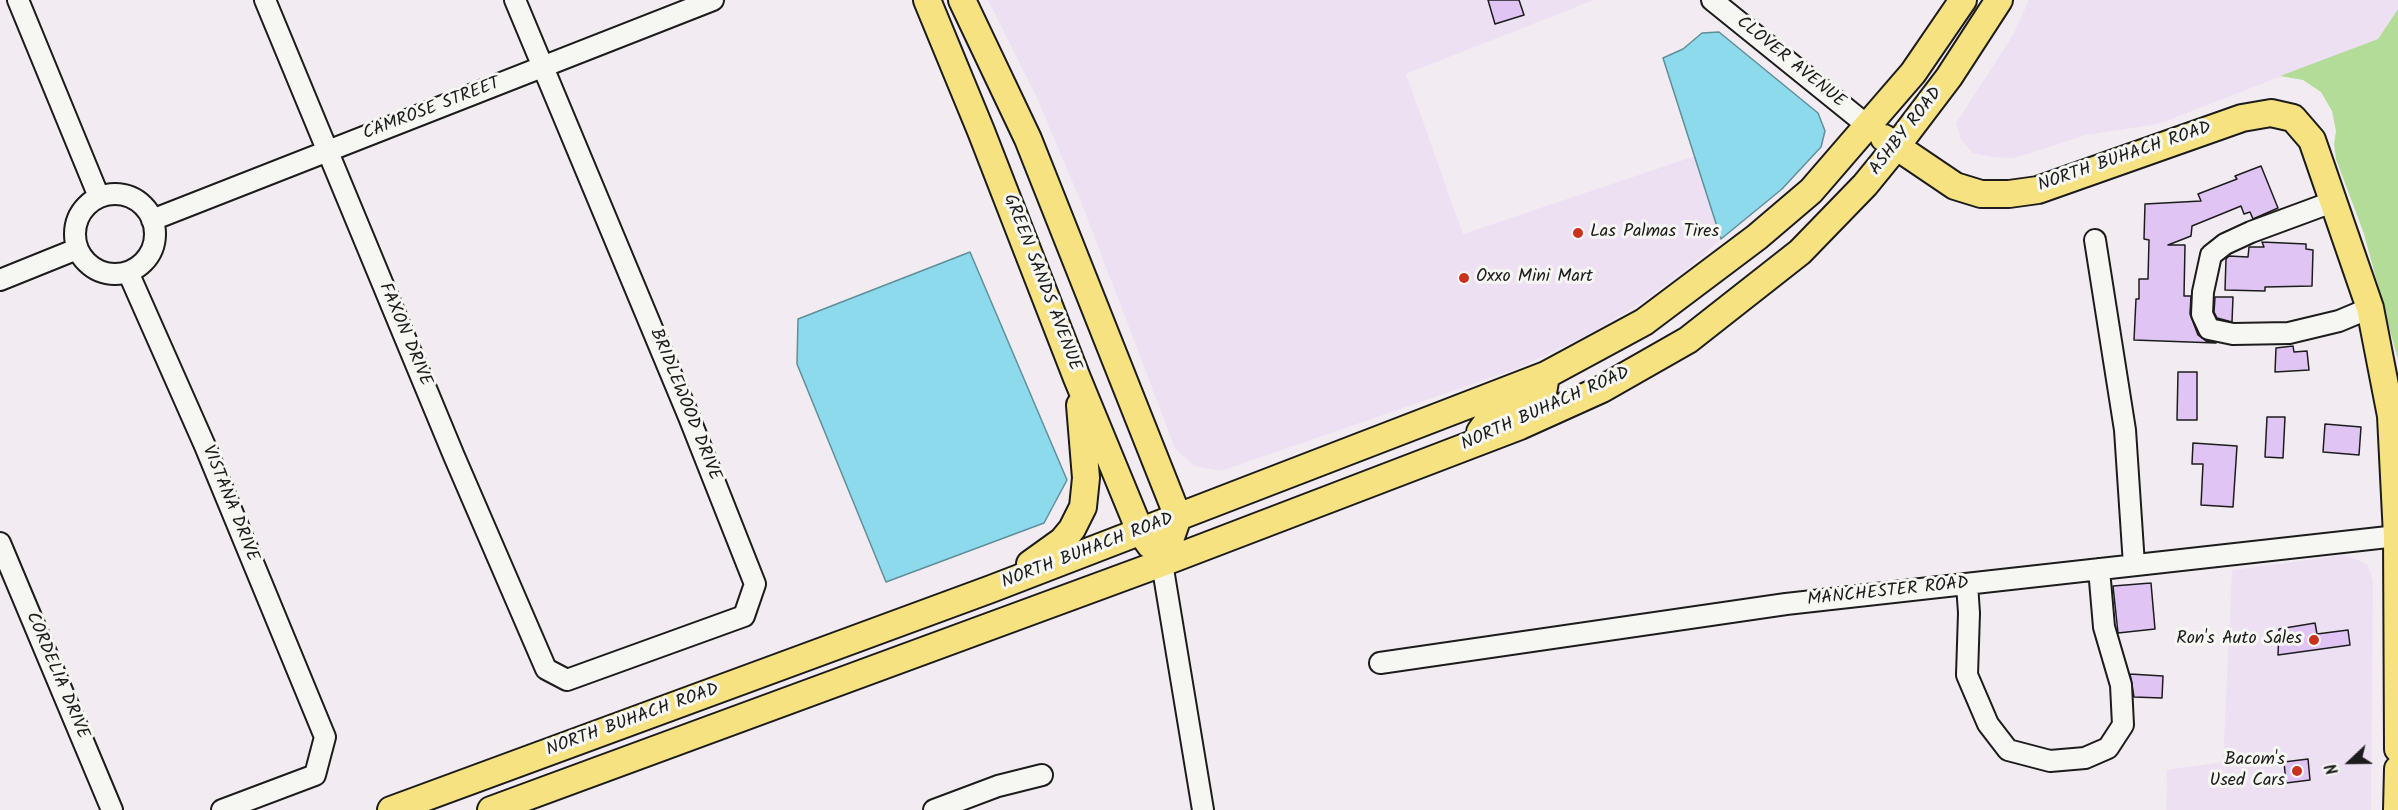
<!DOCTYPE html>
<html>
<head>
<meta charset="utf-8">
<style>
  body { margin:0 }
  #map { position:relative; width:2398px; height:810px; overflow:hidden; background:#f2ecf2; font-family:Kalam,sans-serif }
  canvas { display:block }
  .north { position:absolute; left:2320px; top:732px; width:60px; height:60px; -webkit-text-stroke:4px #f6f6f2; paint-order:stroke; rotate:248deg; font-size:16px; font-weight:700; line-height:24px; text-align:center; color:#1c1c1c }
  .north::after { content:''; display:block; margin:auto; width:21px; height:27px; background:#1c1c1c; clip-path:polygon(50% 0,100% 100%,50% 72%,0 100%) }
</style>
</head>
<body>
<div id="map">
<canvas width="2398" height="810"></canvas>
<div class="north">N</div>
</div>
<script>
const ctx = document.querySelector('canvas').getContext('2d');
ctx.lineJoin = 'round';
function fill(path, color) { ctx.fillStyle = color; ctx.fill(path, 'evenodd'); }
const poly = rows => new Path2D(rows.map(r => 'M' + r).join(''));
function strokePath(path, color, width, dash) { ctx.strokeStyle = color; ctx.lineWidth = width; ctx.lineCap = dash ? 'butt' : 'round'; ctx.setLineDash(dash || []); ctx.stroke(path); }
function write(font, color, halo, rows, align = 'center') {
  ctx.font = font + ' Kalam,sans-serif'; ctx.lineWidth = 6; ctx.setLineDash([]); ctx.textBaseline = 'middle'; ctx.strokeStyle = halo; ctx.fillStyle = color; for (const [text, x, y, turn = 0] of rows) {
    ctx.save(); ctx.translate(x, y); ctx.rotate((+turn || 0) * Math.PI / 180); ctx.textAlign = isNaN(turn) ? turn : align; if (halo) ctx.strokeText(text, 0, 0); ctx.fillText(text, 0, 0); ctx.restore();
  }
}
fill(poly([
  [988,0,1594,0,1406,74,1463,234,1695,156,1721,239,1692,265,1642,302,1588,335,1516,369,1221,471,1194,466,1175,448,1085,212,1037,98],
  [2029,0,2398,0,2398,9,2378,39,2158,124,2086,135,2015,158,1991,157,1973,153,1961,140,1956,123,2013,35],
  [2345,555,2367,564,2373,580,2371,810,2166,810,2167,770,2223,762,2232,570]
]), '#ede0f3');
fill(poly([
  [2398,9,2398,360,2364,234,2336,159,2334,144,2336,131,2332,111,2321,92,2303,80,2280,76,2378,39]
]), '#b4dc99');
const water = poly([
  [1719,32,1818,113,1825,131,1821,147,1782,189,1721,239,1663,58,1683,49,1702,33,1719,32],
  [970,252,1067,480,1044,523,886,582,797,364,798,319,970,252]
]);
fill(water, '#8ddaec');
strokePath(water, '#608e99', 1.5);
const building = poly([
  [1488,0,1519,0,1524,15,1495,24,1488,0],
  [2261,166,2278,208,2253,219,2250,212,2244,214,2241,206,2192,226,2191,236,2168,245,2185,245,2184,296,2191,296,2190,314,2198,335,2206,341,2216,343,2134,340,2136,299,2139,299,2139,279,2148,279,2149,240,2144,239,2145,204,2201,201,2198,194,2237,179,2235,176,2261,166],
  [2262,242,2306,244,2306,249,2313,250,2312,286,2265,287,2265,291,2225,290,2226,259,2229,256,2248,257,2249,247,2264,247,2262,242],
  [2215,297,2233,297,2232,322,2217,318,2214,312,2215,297],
  [2293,346,2294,352,2307,351,2309,370,2275,372,2276,348,2293,346],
  [2178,372,2197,372,2197,420,2177,420,2178,372],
  [2267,417,2285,417,2283,458,2265,457,2267,417],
  [2325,424,2361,427,2359,455,2323,452,2325,424],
  [2193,443,2237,446,2233,507,2201,505,2203,464,2192,464,2193,443],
  [2151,583,2155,629,2118,633,2113,586,2151,583],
  [2315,623,2317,634,2348,630,2350,645,2278,655,2279,629,2315,623],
  [2130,674,2163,676,2162,698,2134,697,2130,674],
  [2308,759,2310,780,2286,783,2284,762,2308,759]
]);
fill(building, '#e0c5f4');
strokePath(building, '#1c1c1c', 1.5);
const minor = poly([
  [18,0,99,197],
  [265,0,454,456,546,669,567,680,744,616,755,584,689,417,515,0],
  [1712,0,1868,126],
  '75 234a40 40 0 1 1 80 0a40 40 0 1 1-80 0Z',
  [2335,201,2251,232,2225,244,2211,255,2203,292,2202,314,2209,329,2233,334,2289,333,2339,321,2370,308],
  [152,220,713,0],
  [2095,240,2125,430,2134,565],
  [128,272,205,446,325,737,315,775,222,810],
  [0,280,77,249],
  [0,543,112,810],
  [1162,563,1203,810],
  [1967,584,1969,613,1967,675,1988,724,2008,750,2050,761,2085,758,2108,748,2123,725,2121,685,2104,627,2099,569],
  [1380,663,1786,604,2397,536],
  [934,810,998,786,1042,775]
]);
const major = poly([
  [927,0,981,131,1077,378,1140,531,1150,545],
  [962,0,1028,139,1178,517,1162,563],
  [1884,138,1955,186,1981,194,2009,194,2038,190,2242,118,2271,113,2293,118,2312,140,2370,308,2391,416,2397,536,2398,749],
  [1480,432,1488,421,1535,399,1543,393,1546,375],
  [1030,564,1062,541,1072,529,1083,507,1086,478,1080,405],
  [391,810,991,589,1546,375,1644,322,1757,237,1811,191,1913,73,1963,0],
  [491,810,1162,563,1520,426,1602,389,1688,340,1800,252,1865,185,1896,147,1949,77,1999,0],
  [2397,810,2398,769]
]);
strokePath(minor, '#1c1c1c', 24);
strokePath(major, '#1c1c1c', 30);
strokePath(minor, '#f6f6f2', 20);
strokePath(major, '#f7e281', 26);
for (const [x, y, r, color] of [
  [1578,233,6,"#c8321e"],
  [1464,278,6,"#c8321e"],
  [2314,640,6,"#c8321e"],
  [2297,771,6,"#c8321e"]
]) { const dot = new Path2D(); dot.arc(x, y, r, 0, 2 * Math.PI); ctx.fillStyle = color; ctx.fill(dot); strokePath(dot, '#f6f6f2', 2); }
write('18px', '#1c1c1c', '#f6f6f2', [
  ["CLOVER AVENUE",1790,63,39],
  ["CAMROSE STREET",432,110,-21],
  ["ASHBY ROAD",1907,132,-52],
  ["NORTH BUHACH ROAD",2125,158,-19],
  ["GREEN SANDS AVENUE",1041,283,69],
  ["FAXON DRIVE",404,335,67],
  ["BRIDLEWOOD DRIVE",684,405,68],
  ["NORTH BUHACH ROAD",1546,410,-24],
  ["VISTANA DRIVE",229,504,68],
  ["NORTH BUHACH ROAD",1088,552,-21],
  ["MANCHESTER ROAD",1888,593,-6],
  ["CORDELIA DRIVE",56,676,67],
  ["NORTH BUHACH ROAD",633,721,-20]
]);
write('18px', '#1c1c1c', '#f6f6f2', [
  ["Las Palmas Tires",1590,233],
  ["Oxxo Mini Mart",1476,278],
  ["Ron's Auto Sales",2302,640,"right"],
  ["Bacom's",2285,761,"right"],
  ["Used Cars",2285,782,"right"]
], 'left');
</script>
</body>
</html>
